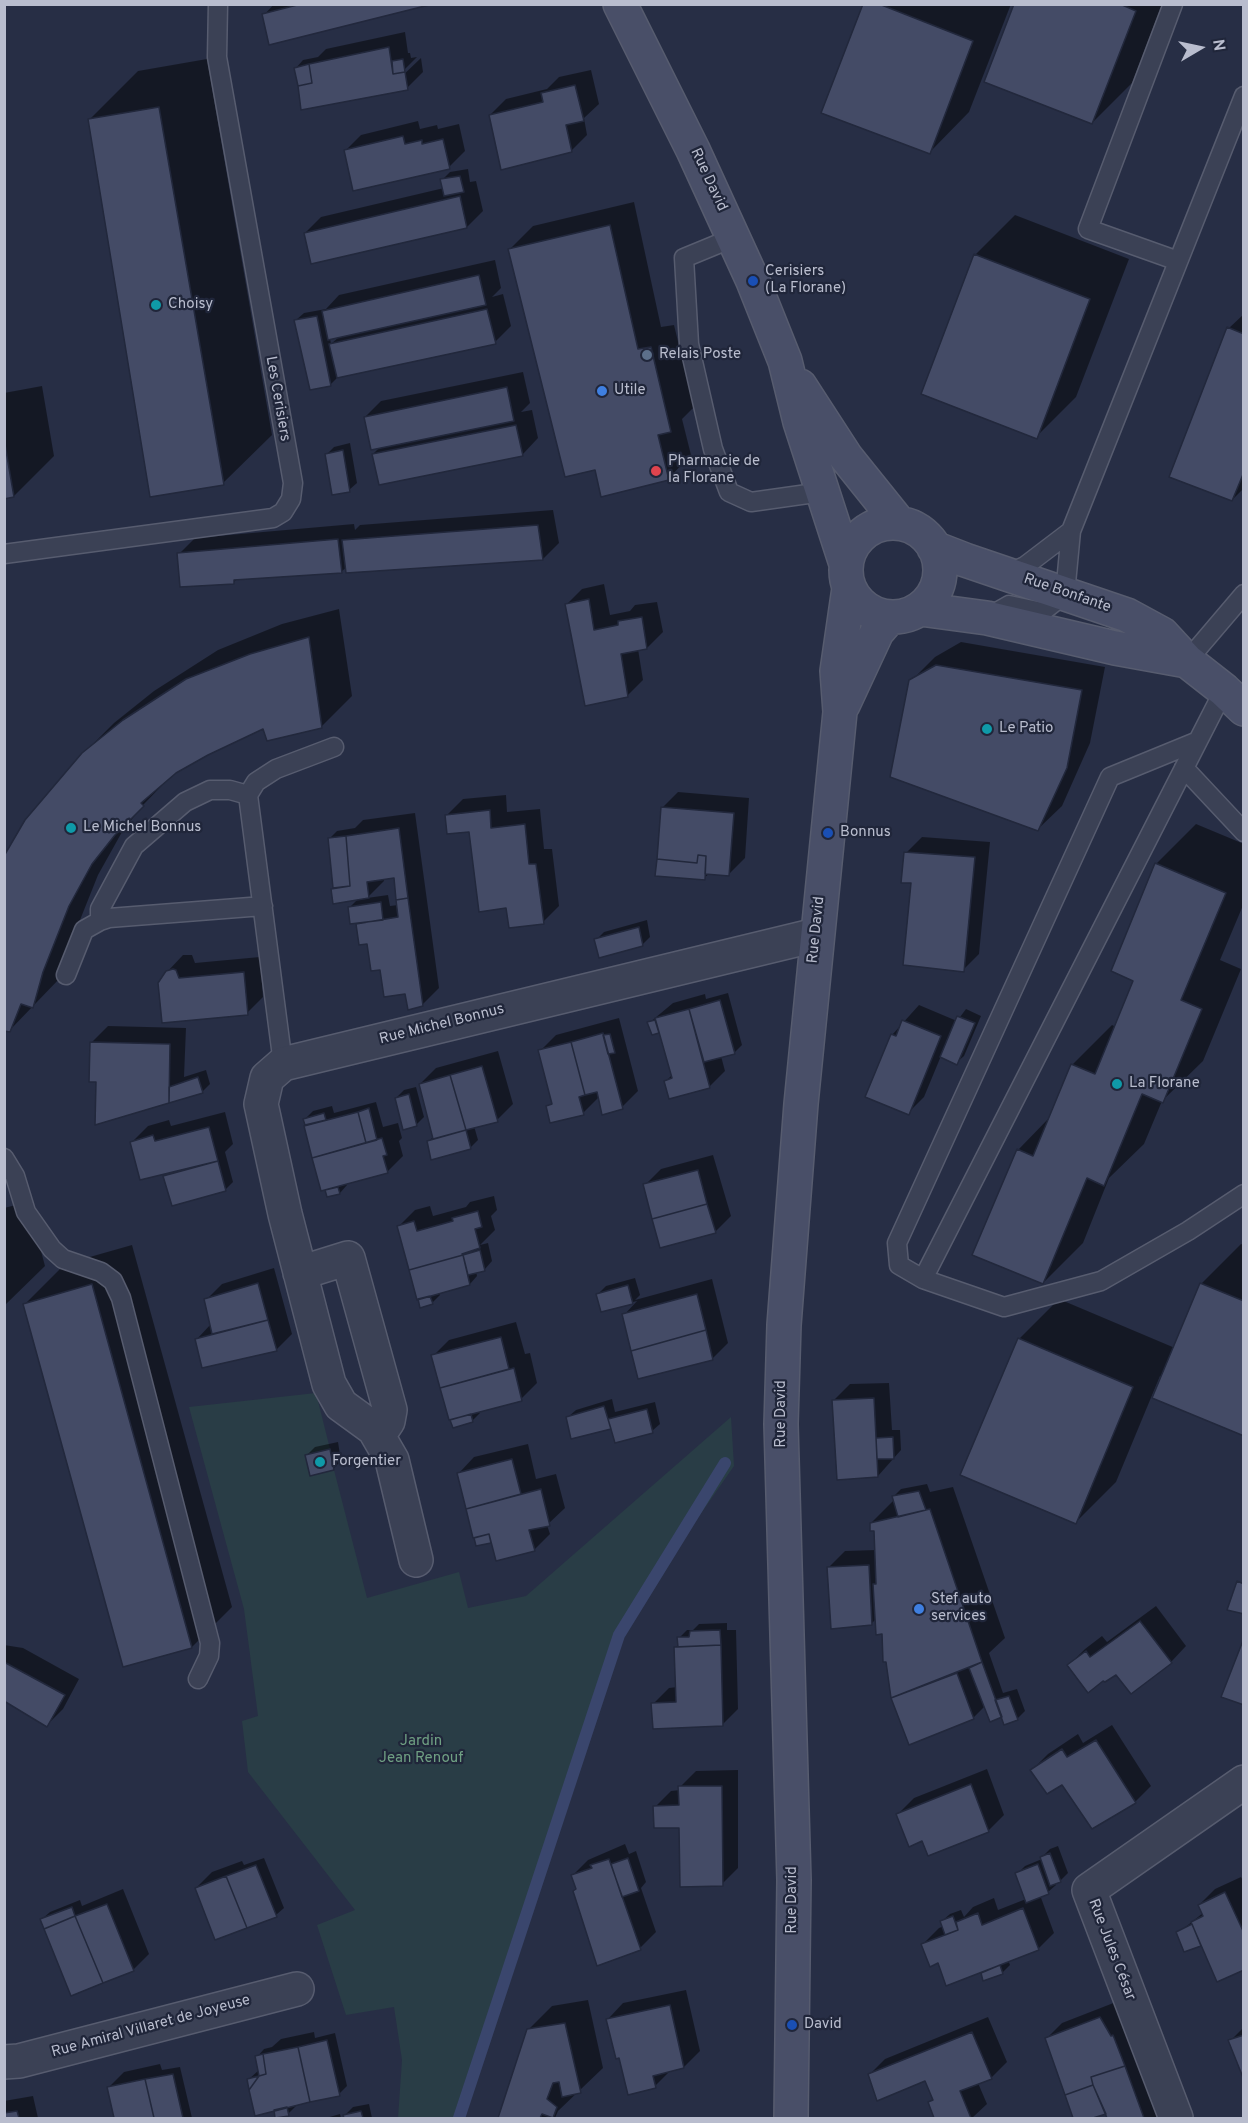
<!DOCTYPE html>
<html>
<head>
<meta charset="utf-8">
<style>
  body { margin:0 }
  #map { position:relative; width:1248px; height:2123px; overflow:hidden; background:#272e45; font-family:Overpass,sans-serif }
  canvas { display:block }
  .frame { position:absolute; inset:0; border:6px solid #b9bdce; pointer-events:none }
  .north { position:absolute; left:1170px; top:18px; width:60px; height:60px; -webkit-text-stroke:4px #20263a; paint-order:stroke; rotate:81deg; font-size:16px; font-weight:700; line-height:24px; text-align:center; color:#b9bdce }
  .north::after { content:''; display:block; margin:auto; width:21px; height:27px; background:#b9bdce; clip-path:polygon(50% 0,100% 100%,50% 72%,0 100%) }
</style>
</head>
<body>
<div id="map">
<canvas width="1248" height="2123"></canvas>
<div class="frame"></div>
<div class="north">N</div>
</div>
<script>
const ctx = document.querySelector('canvas').getContext('2d');
ctx.lineJoin = 'round';
function fill(path, color) { ctx.fillStyle = color; ctx.fill(path, 'evenodd'); }
const poly = rows => new Path2D(rows.map(r => 'M' + r).join(''));
function strokePath(path, color, width, dash) { ctx.strokeStyle = color; ctx.lineWidth = width; ctx.lineCap = dash ? 'butt' : 'round'; ctx.setLineDash(dash || []); ctx.stroke(path); }
function write(font, color, halo, rows, align = 'center') {
  ctx.font = font + ' Overpass,sans-serif'; ctx.lineWidth = 4.5; ctx.setLineDash([]); ctx.textBaseline = 'middle'; ctx.strokeStyle = halo; ctx.fillStyle = color; for (const [text, x, y, turn = 0] of rows) {
    ctx.save(); ctx.translate(x, y); ctx.rotate((+turn || 0) * Math.PI / 180); ctx.textAlign = isNaN(turn) ? turn : align; if (halo) ctx.strokeText(text, 0, 0); ctx.fillText(text, 0, 0); ctx.restore();
  }
}
fill(poly([
  [316,1393,330,1449,306,1455,310,1475,334,1470,367,1598,459,1572,468,1608,526,1596,731,1417,734,1466,614,1638,463,2118,398,2118,402,2060,394,2007,346,2015,317,1925,355,1910,248,1772,242,1721,258,1716,244,1609,189,1407]
]), '#293d46');
fill(poly([
  [274,4,427,4,264,15],
  [864,4,1011,4,969,112,930,152],
  [1015,4,1162,4,1132,83,1092,123],
  [405,32,408,53,410,53,411,58,417,57,398,76,400,78,421,58,423,72,407,88,296,68,303,60,318,57,326,49],
  [207,59,272,435,223,483,90,119,138,71],
  [591,70,599,104,584,118,587,135,571,151,490,115,506,99,547,89,559,77],
  [418,121,420,129,437,125,438,129,459,124,465,151,449,167,345,151,361,135],
  [468,169,470,182,476,181,483,211,467,227,305,233,321,217,444,188,442,180,450,172],
  [634,202,661,327,674,325,694,407,682,419,691,455,668,479,596,468,509,250,533,226],
  [1015,215,1129,259,1076,397,1036,437,975,255],
  [495,260,501,288,492,297,503,294,511,326,495,342,338,377,330,385,296,320,304,313,326,309,339,295],
  [340,336,331,344,330,338],
  [1244,314,1244,488,1232,500,1229,328],
  [523,372,530,403,521,412,532,410,538,438,523,454,373,454,381,446,365,417,381,401],
  [42,386,54,456,14,496,4,498,4,393],
  [350,443,357,483,349,490,327,454,334,447],
  [553,510,559,543,543,559,347,567,342,571,237,579,234,582,179,554,195,538,354,524,355,530,360,525],
  [604,584,610,615,630,611,635,605,657,602,663,632,647,648,638,649,643,680,627,696,566,605,582,589],
  [339,609,352,696,322,726,264,727,207,753,175,772,143,805,122,832,98,875,72,940,62,976,9,1031,83,754,114,723,154,691,218,650,282,624],
  [961,642,1105,667,1090,743,1062,806,1038,829,911,681,935,657],
  [678,792,749,798,745,858,729,874,710,873,704,878,662,808],
  [506,795,507,812,540,809,544,849,552,849,559,906,543,922,508,906,471,831,447,815,463,799],
  [415,813,439,988,423,1004,406,992,381,968,358,924,361,921,350,907,358,899,333,889,335,887,329,839,337,831,355,828,363,820],
  [395,876,398,905,390,906,388,895,367,898,384,881,384,878],
  [1196,824,1244,844,1244,903,1220,960,1241,969,1203,1061,1162,1101,1144,1144,1109,1178,1083,1243,1043,1283,1018,1150,1050,1117,1072,1065,1112,1025,1116,1027,1135,980,1156,864],
  [922,837,990,842,979,954,963,970,906,853],
  [647,920,650,937,642,945,596,940,604,932],
  [183,955,192,955,195,963,260,957,263,997,247,1013,167,972],
  [728,993,742,1045,734,1053,721,1056,725,1071,709,1087,665,1082,673,1074,660,1030,658,1032,649,1023,673,1003,705,994,706,999],
  [919,1005,957,1021,966,1009,981,1016,964,1056,956,1063,941,1056,924,1097,908,1113,892,1035],
  [619,1018,638,1091,622,1107,599,1097,583,1113,548,1107,553,1102,540,1051,556,1035],
  [108,1026,186,1028,184,1077,206,1070,210,1084,202,1092,97,1080,92,1042],
  [498,1051,513,1104,497,1120,474,1126,478,1140,470,1148,429,1141,434,1136,420,1084,436,1068],
  [416,1087,424,1117,416,1125,396,1098,404,1090],
  [376,1102,383,1127,398,1123,402,1138,399,1141,403,1156,387,1172,347,1183,347,1185,340,1193,328,1196,313,1157,305,1119,313,1111,332,1106,334,1113],
  [225,1112,233,1144,225,1152,233,1182,225,1190,173,1205,164,1172,132,1142,148,1126,169,1120,171,1126],
  [713,1155,731,1216,715,1232,645,1185,661,1169],
  [494,1196,497,1210,491,1216,495,1230,480,1245,488,1243,492,1261,485,1269,476,1271,477,1276,470,1284,439,1292,440,1295,432,1303,399,1226,415,1210,430,1206,433,1216,466,1207,470,1202],
  [28,1202,45,1266,4,1306,4,1208],
  [1241,1244,1244,1245,1244,1434,1160,1376,1116,1482,1076,1522,1019,1339,1059,1299,1175,1348,1201,1284],
  [132,1245,232,1607,192,1647,124,1665,25,1304,65,1264],
  [274,1268,292,1334,276,1350,197,1339,211,1324,206,1300,222,1284],
  [635,1278,640,1295,635,1300,712,1279,728,1343,712,1359,624,1315,637,1301,602,1310,598,1294,606,1286],
  [516,1322,525,1354,530,1353,537,1383,521,1399,479,1411,480,1413,472,1421,454,1426,452,1418,450,1419,433,1356,449,1340],
  [889,1383,892,1430,900,1430,901,1450,878,1476,834,1400,850,1384],
  [612,1399,615,1412,655,1402,660,1424,652,1431,612,1427,568,1417,576,1410],
  [338,1442,341,1461,333,1469,307,1455,315,1447],
  [528,1444,536,1479,556,1474,565,1508,547,1525,550,1534,534,1550,492,1540,477,1544,459,1473,474,1457],
  [927,1484,930,1492,953,1487,1005,1638,989,1653,1003,1693,1017,1689,1025,1711,1017,1719,985,1706,973,1718,892,1699,896,1695,884,1632,877,1618,871,1624,829,1567,845,1551,876,1550,875,1530,871,1523,894,1500,893,1497,901,1489],
  [1156,1606,1186,1646,1171,1662,1069,1665,1085,1649,1102,1636,1107,1642],
  [727,1623,727,1630,736,1630,738,1709,722,1725,653,1704,669,1688,677,1687,676,1647,680,1644,679,1638,687,1630,693,1630,699,1624],
  [4,1645,23,1648,79,1679,63,1709,47,1725,4,1699],
  [1112,1725,1151,1786,1135,1802,1063,1783,1032,1770,1048,1754,1078,1734,1083,1743],
  [987,1769,1004,1815,988,1831,923,1839,898,1814,914,1798],
  [738,1770,738,1868,722,1884,680,1826,655,1807,671,1791,680,1790,680,1787,696,1771],
  [625,1844,629,1854,636,1851,646,1882,641,1888,656,1932,640,1948,577,1888,572,1876,588,1860],
  [1058,1846,1068,1873,1060,1881,1055,1882,1056,1885,1048,1892,1040,1895,1054,1933,1038,1949,1008,1960,1010,1965,1002,1973,982,1973,987,1968,939,1962,923,1944,939,1928,944,1926,942,1921,950,1914,961,1910,964,1917,973,1907,994,1898,998,1910,1026,1899,1017,1874,1025,1866,1042,1859,1042,1857,1050,1849],
  [264,1858,284,1908,276,1915,196,1888,212,1872,242,1861,244,1865],
  [1241,1877,1244,1882,1244,1969,1202,1944,1201,1945,1178,1933,1203,1913,1199,1905,1215,1889],
  [123,1889,149,1954,133,1970,42,1919,50,1912,80,1900,82,1906],
  [686,1990,700,2051,684,2067,672,2069,655,2086,620,2056,608,2019,623,2003],
  [588,2000,603,2068,558,2111,555,2118,500,2118,528,2030,552,2006],
  [1116,2002,1166,2118,1108,2118,1106,2112,1088,2118,1075,2118,1046,2039,1062,2023],
  [988,2017,1007,2062,991,2078,978,2083,987,2104,972,2118,935,2118,929,2102,934,2098,926,2079,869,2075,885,2059],
  [1244,2027,1244,2076,1230,2041],
  [314,2032,315,2038,335,2033,347,2086,339,2094,296,2104,296,2106,288,2114,275,2109,249,2079,259,2070,257,2057,264,2049,272,2047,281,2039],
  [160,2064,162,2070,180,2067,192,2118,115,2118,108,2088,124,2072],
  [33,2096,38,2118,4,2118,4,2101],
  [369,2104,372,2118,346,2118,345,2115,353,2107],
  [340,2114,341,2118,325,2118,326,2118]
]), '#0007');
strokePath(poly([
  [459,2118,619,1635,725,1463]
]), '#3a466d', 12);
const building = poly([
  [301,4,433,4,269,45,262,14,301,4],
  [863,4,879,4,973,41,930,154,821,113,863,4],
  [1014,4,1120,4,1136,11,1092,124,984,82,1014,4],
  [389,47,393,74,405,72,408,90,301,110,298,86,312,83,309,64,389,47],
  [403,59,405,72,393,74,392,61,403,59],
  [309,64,312,83,298,86,294,68,309,64],
  [575,85,584,121,566,125,572,152,501,170,489,115,543,102,541,93,575,85],
  [159,107,224,485,150,497,88,119,159,107],
  [403,136,405,144,422,140,422,144,443,139,450,169,353,191,344,150,403,136],
  [460,176,464,192,444,196,440,179,460,176],
  [460,196,467,228,311,264,304,233,460,196],
  [610,225,638,349,651,347,671,432,658,435,669,480,601,497,595,470,565,477,508,249,610,225],
  [974,254,1090,299,1037,439,921,394,974,254],
  [479,275,486,305,328,340,322,311,479,275],
  [487,309,496,344,337,378,329,344,487,309],
  [317,316,331,386,310,390,294,320,317,316],
  [1227,327,1244,334,1244,472,1232,501,1169,477,1227,327],
  [507,387,514,421,371,450,364,417,507,387],
  [516,425,523,456,379,485,372,454,516,425],
  [4,439,14,497,4,499,4,439],
  [343,450,350,492,332,495,325,454,343,450],
  [538,525,543,560,346,573,342,540,538,525],
  [338,539,342,573,234,580,234,584,180,587,177,553,338,539],
  [589,599,594,630,618,625,618,621,642,617,647,649,621,654,628,697,585,706,565,604,589,599],
  [309,637,322,728,267,741,263,729,208,755,176,773,141,803,144,806,115,835,92,864,69,906,43,972,33,1008,21,1004,10,1032,4,1031,4,856,25,820,82,753,123,720,186,679,250,654,309,637],
  [936,665,1082,690,1067,768,1038,831,890,777,909,680,936,665],
  [661,807,734,813,729,876,705,874,706,856,698,855,697,863,657,859,661,807],
  [490,810,491,828,525,824,529,864,536,864,544,924,509,928,506,908,479,912,469,832,447,834,445,815,490,810],
  [399,828,408,898,396,900,394,878,367,882,369,898,333,904,331,889,350,886,346,836,399,828],
  [346,836,350,886,333,888,328,838,346,836],
  [904,852,975,857,964,972,903,965,911,883,901,883,904,852],
  [698,855,706,856,705,880,655,876,657,859,697,863,698,855],
  [1155,863,1226,893,1181,1000,1202,1009,1163,1103,1142,1094,1104,1186,1087,1178,1043,1284,972,1255,1017,1149,1033,1156,1071,1064,1095,1074,1133,981,1111,971,1155,863],
  [408,898,423,1006,408,1010,405,994,384,997,380,970,371,971,367,944,359,945,356,924,398,917,396,900,408,898],
  [381,902,383,920,350,924,348,907,381,902],
  [639,927,643,946,599,958,594,939,639,927],
  [173,969,176,970,179,978,244,972,248,1015,162,1023,158,983,166,971,173,969],
  [720,1000,735,1054,704,1062,689,1009,720,1000],
  [689,1009,710,1088,669,1099,664,1081,672,1078,655,1018,689,1009],
  [957,1016,975,1023,957,1065,940,1057,957,1016],
  [655,1020,659,1033,652,1035,647,1022,655,1020],
  [902,1020,941,1036,909,1115,865,1097,891,1034,896,1036,902,1020],
  [603,1033,623,1109,602,1115,597,1092,585,1095,571,1042,603,1033],
  [610,1034,615,1053,608,1054,603,1035,610,1034],
  [90,1042,170,1044,169,1103,95,1125,96,1082,89,1082,90,1042],
  [571,1042,585,1095,579,1097,584,1115,550,1123,546,1106,552,1104,538,1050,571,1042],
  [482,1066,498,1122,466,1130,450,1075,482,1066],
  [450,1075,466,1130,433,1139,419,1084,450,1075],
  [198,1077,203,1093,169,1103,169,1087,198,1077],
  [409,1094,417,1126,403,1130,395,1098,409,1094],
  [369,1108,377,1140,366,1143,358,1112,369,1108],
  [358,1112,366,1143,312,1158,304,1126,358,1112],
  [324,1113,326,1120,305,1125,303,1119,324,1113],
  [209,1127,218,1161,140,1180,130,1142,153,1135,155,1141,209,1127],
  [466,1130,471,1149,431,1160,427,1141,466,1130],
  [382,1138,387,1155,383,1156,388,1173,321,1191,312,1158,382,1138],
  [218,1161,226,1191,172,1206,163,1176,218,1161],
  [698,1170,707,1204,652,1219,643,1184,698,1170],
  [338,1187,340,1194,327,1197,325,1190,338,1187],
  [707,1204,716,1233,660,1248,652,1219,707,1204],
  [478,1211,482,1227,475,1229,480,1248,462,1254,463,1255,409,1270,397,1226,414,1221,417,1231,453,1221,452,1218,478,1211],
  [480,1250,485,1271,468,1275,463,1255,480,1250],
  [463,1255,470,1285,417,1300,409,1270,463,1255],
  [258,1283,268,1320,212,1334,204,1299,258,1283],
  [1200,1283,1244,1301,1244,1436,1152,1398,1200,1283],
  [92,1284,192,1648,123,1667,23,1304,92,1284],
  [628,1285,633,1304,601,1312,596,1294,628,1285],
  [697,1294,706,1330,631,1351,622,1314,697,1294],
  [430,1296,433,1304,420,1308,418,1299,430,1296],
  [268,1320,277,1351,202,1368,195,1339,268,1320],
  [706,1330,713,1360,638,1379,631,1351,706,1330],
  [501,1337,509,1369,440,1388,431,1355,501,1337],
  [1018,1338,1133,1387,1076,1524,960,1475,1018,1338],
  [514,1368,522,1401,449,1420,440,1388,514,1368],
  [874,1398,878,1477,837,1480,832,1400,874,1398],
  [604,1406,611,1429,571,1439,566,1417,604,1406],
  [647,1409,653,1433,615,1443,608,1419,647,1409],
  [471,1414,473,1422,453,1428,450,1420,471,1414],
  [893,1437,894,1459,877,1459,876,1438,893,1437],
  [330,1449,334,1470,310,1476,305,1455,330,1449],
  [512,1459,521,1494,466,1509,457,1473,512,1459],
  [541,1489,550,1526,529,1530,535,1551,496,1561,489,1534,473,1538,466,1509,541,1489],
  [919,1491,926,1510,898,1517,892,1496,919,1491],
  [930,1509,982,1662,891,1698,886,1662,883,1662,882,1634,876,1635,873,1584,876,1584,874,1531,870,1531,870,1523,930,1509],
  [489,1534,491,1543,476,1546,474,1538,489,1534],
  [869,1565,872,1625,831,1629,827,1567,869,1565],
  [1237,1581,1244,1584,1244,1614,1227,1610,1237,1581],
  [1140,1621,1172,1663,1131,1694,1116,1675,1105,1682,1103,1681,1088,1693,1067,1665,1086,1651,1090,1657,1140,1621],
  [720,1630,721,1645,678,1647,677,1637,689,1637,690,1631,720,1630],
  [1244,1638,1244,1705,1221,1697,1244,1638],
  [721,1645,723,1726,653,1729,651,1703,676,1702,674,1647,721,1645],
  [4,1662,65,1695,47,1727,4,1701,4,1662],
  [982,1662,1002,1717,990,1722,969,1668,982,1662],
  [957,1673,974,1719,909,1745,891,1698,957,1673],
  [1009,1696,1018,1720,1004,1725,995,1700,1009,1696],
  [1096,1740,1136,1803,1092,1829,1062,1785,1047,1794,1030,1770,1062,1749,1067,1757,1096,1740],
  [971,1784,989,1832,928,1856,922,1841,909,1847,896,1814,971,1784],
  [678,1786,722,1786,723,1886,680,1887,679,1828,654,1828,653,1806,679,1805,678,1786],
  [1050,1853,1061,1882,1050,1886,1040,1857,1050,1853],
  [628,1858,639,1891,622,1897,611,1864,628,1858],
  [609,1859,641,1950,597,1966,573,1891,576,1889,571,1875,592,1868,590,1865,609,1859],
  [1038,1864,1049,1894,1026,1903,1015,1873,1038,1864],
  [256,1865,277,1917,247,1928,226,1876,256,1865],
  [226,1876,247,1928,215,1940,195,1888,226,1876],
  [1225,1892,1244,1933,1244,1970,1217,1982,1191,1922,1203,1916,1198,1905,1225,1892],
  [107,1904,134,1971,103,1983,75,1916,107,1904],
  [72,1907,75,1916,44,1929,40,1919,72,1907],
  [1023,1908,1039,1950,946,1986,938,1963,930,1967,921,1944,958,1930,956,1922,978,1913,982,1925,1023,1908],
  [75,1916,103,1983,71,1996,44,1929,75,1916],
  [953,1916,958,1930,945,1935,940,1921,953,1916],
  [1192,1924,1201,1946,1184,1952,1176,1932,1192,1924],
  [1000,1965,1003,1974,983,1981,981,1973,1000,1965],
  [670,2005,684,2068,653,2076,656,2088,628,2095,619,2058,616,2059,606,2019,670,2005],
  [1100,2017,1111,2036,1113,2035,1125,2066,1091,2077,1093,2085,1065,2095,1045,2038,1100,2017],
  [565,2023,581,2093,562,2097,559,2082,553,2083,547,2099,557,2107,553,2118,542,2114,540,2118,498,2118,527,2029,565,2023],
  [972,2032,992,2079,960,2091,971,2118,934,2118,928,2102,933,2100,925,2081,877,2101,868,2074,972,2032],
  [1244,2035,1244,2080,1228,2040,1244,2035],
  [327,2040,340,2096,310,2102,298,2047,327,2040],
  [298,2047,310,2102,255,2116,249,2090,259,2076,266,2074,263,2054,298,2047],
  [263,2054,266,2074,259,2076,255,2056,263,2054],
  [1125,2066,1144,2118,1107,2118,1093,2085,1091,2077,1125,2066],
  [173,2074,183,2118,154,2118,145,2079,173,2074],
  [259,2076,249,2090,247,2079,259,2076],
  [145,2079,154,2118,114,2118,107,2087,145,2079],
  [1093,2085,1106,2114,1093,2118,1073,2118,1065,2095,1093,2085],
  [287,2107,289,2116,275,2118,274,2110,287,2107],
  [17,2111,19,2118,4,2118,4,2113,17,2111],
  [361,2111,363,2118,344,2118,343,2115,361,2111]
]);
fill(building, '#444b66');
strokePath(building, '#22283c', 1.5);
const lane = poly([
  [1173,4,1088,229,1178,261],
  [735,237,684,258,689,344,713,449,729,492,751,502,822,492],
  [4,554,273,518,283,512,291,499,293,483,217,57,218,4],
  [1008,574,1025,566,1071,531],
  [988,617,1009,605,1042,612,1065,594,1071,531,1244,96],
  [1187,661,1244,594],
  [1198,741,1110,777,897,1243,899,1265,923,1279,1004,1307,1101,1281,1188,1231,1244,1194],
  [1184,768,1244,832],
  [248,795,256,782,276,769,334,747],
  [100,921,100,909,134,846,185,802,210,790,230,790,248,795,283,1064],
  [66,975,84,930,100,921,109,918,263,906],
  [4,1158,15,1176,26,1212,52,1249,63,1259,101,1272,113,1281,121,1298,210,1643,209,1656,198,1679],
  [923,1279,1224,690]
]);
const street = poly([
  [300,1273,348,1258,390,1410,388,1421,378,1436],
  [416,1560,392,1460,374,1429,341,1405,329,1384,285,1214,261,1104,267,1078,283,1064,816,935],
  [4,2062,19,2061,297,1989],
  [1176,2118,1089,1890,1244,1782]
]);
const secondary = poly([
  [620,4,693,150,753,281,785,361,800,422,846,564],
  [800,386,846,457,899,523],
  '846 570a47 47 0 1 1 94 0a47 47 0 1 1-94 0Z',
  [934,548,965,560,1127,615,1162,634,1187,661,1224,690,1244,709],
  [920,609,987,618,1115,648,1187,661],
  [843,705,877,632,890,617],
  [791,2118,794,1880,781,1424,784,1325,801,1104,840,712,837,671,849,588]
]);
strokePath(lane, '#575c6f', 21);
strokePath(street, '#575c6f', 36);
strokePath(secondary, '#575c6f', 36);
strokePath(lane, '#3b4155', 18);
strokePath(street, '#3b4155', 33);
strokePath(secondary, '#494f68', 33);
for (const [x, y, r, color] of [
  [753,281,6,"#1a4fb4"],
  [156,305,6,"#0f9aa8"],
  [647,355,6,"#5c6f8a"],
  [602,391,6,"#3f7fe0"],
  [656,471,6,"#e0444e"],
  [987,729,6,"#0f9aa8"],
  [71,828,6,"#0f9aa8"],
  [828,833,6,"#1a4fb4"],
  [1117,1084,6,"#0f9aa8"],
  [320,1462,6,"#0f9aa8"],
  [919,1609,6,"#3f7fe0"],
  [792,2025,6,"#1a4fb4"]
]) { const dot = new Path2D(); dot.arc(x, y, r, 0, 2 * Math.PI); ctx.fillStyle = color; ctx.fill(dot); strokePath(dot, '#20263a', 2); }
write('15px', '#b9bdce', '#20263a', [
  ["Rue David",708,180,65],
  ["Les Cerisiers",277,399,80],
  ["Rue Bonfante",1067,594,19],
  ["Rue David",817,930,-84],
  ["Rue Michel Bonnus",442,1025,-14],
  ["Rue David",782,1414,-90],
  ["Rue David",793,1900,-90],
  ["Rue Jules César",1111,1950,69],
  ["Rue Amiral Villaret de Joyeuse",151,2027,-15]
]);
write('15px', '#b9bdce', '#20263a', [
  ["Cerisiers",765,272],
  ["(La Florane)",765,289],
  ["Choisy",168,305],
  ["Relais Poste",659,355],
  ["Utile",614,391],
  ["Pharmacie de",668,462],
  ["la Florane",668,479],
  ["Le Patio",999,729],
  ["Le Michel Bonnus",83,828],
  ["Bonnus",840,833],
  ["La Florane",1129,1084],
  ["Forgentier",332,1462],
  ["Stef auto",931,1600],
  ["services",931,1617],
  ["David",804,2025]
], 'left');
write('15px', '#6fa083', '#20263a', [
  ["Jardin",421,1742],
  ["Jean Renouf",421,1759]
]);
</script>
</body>
</html>
